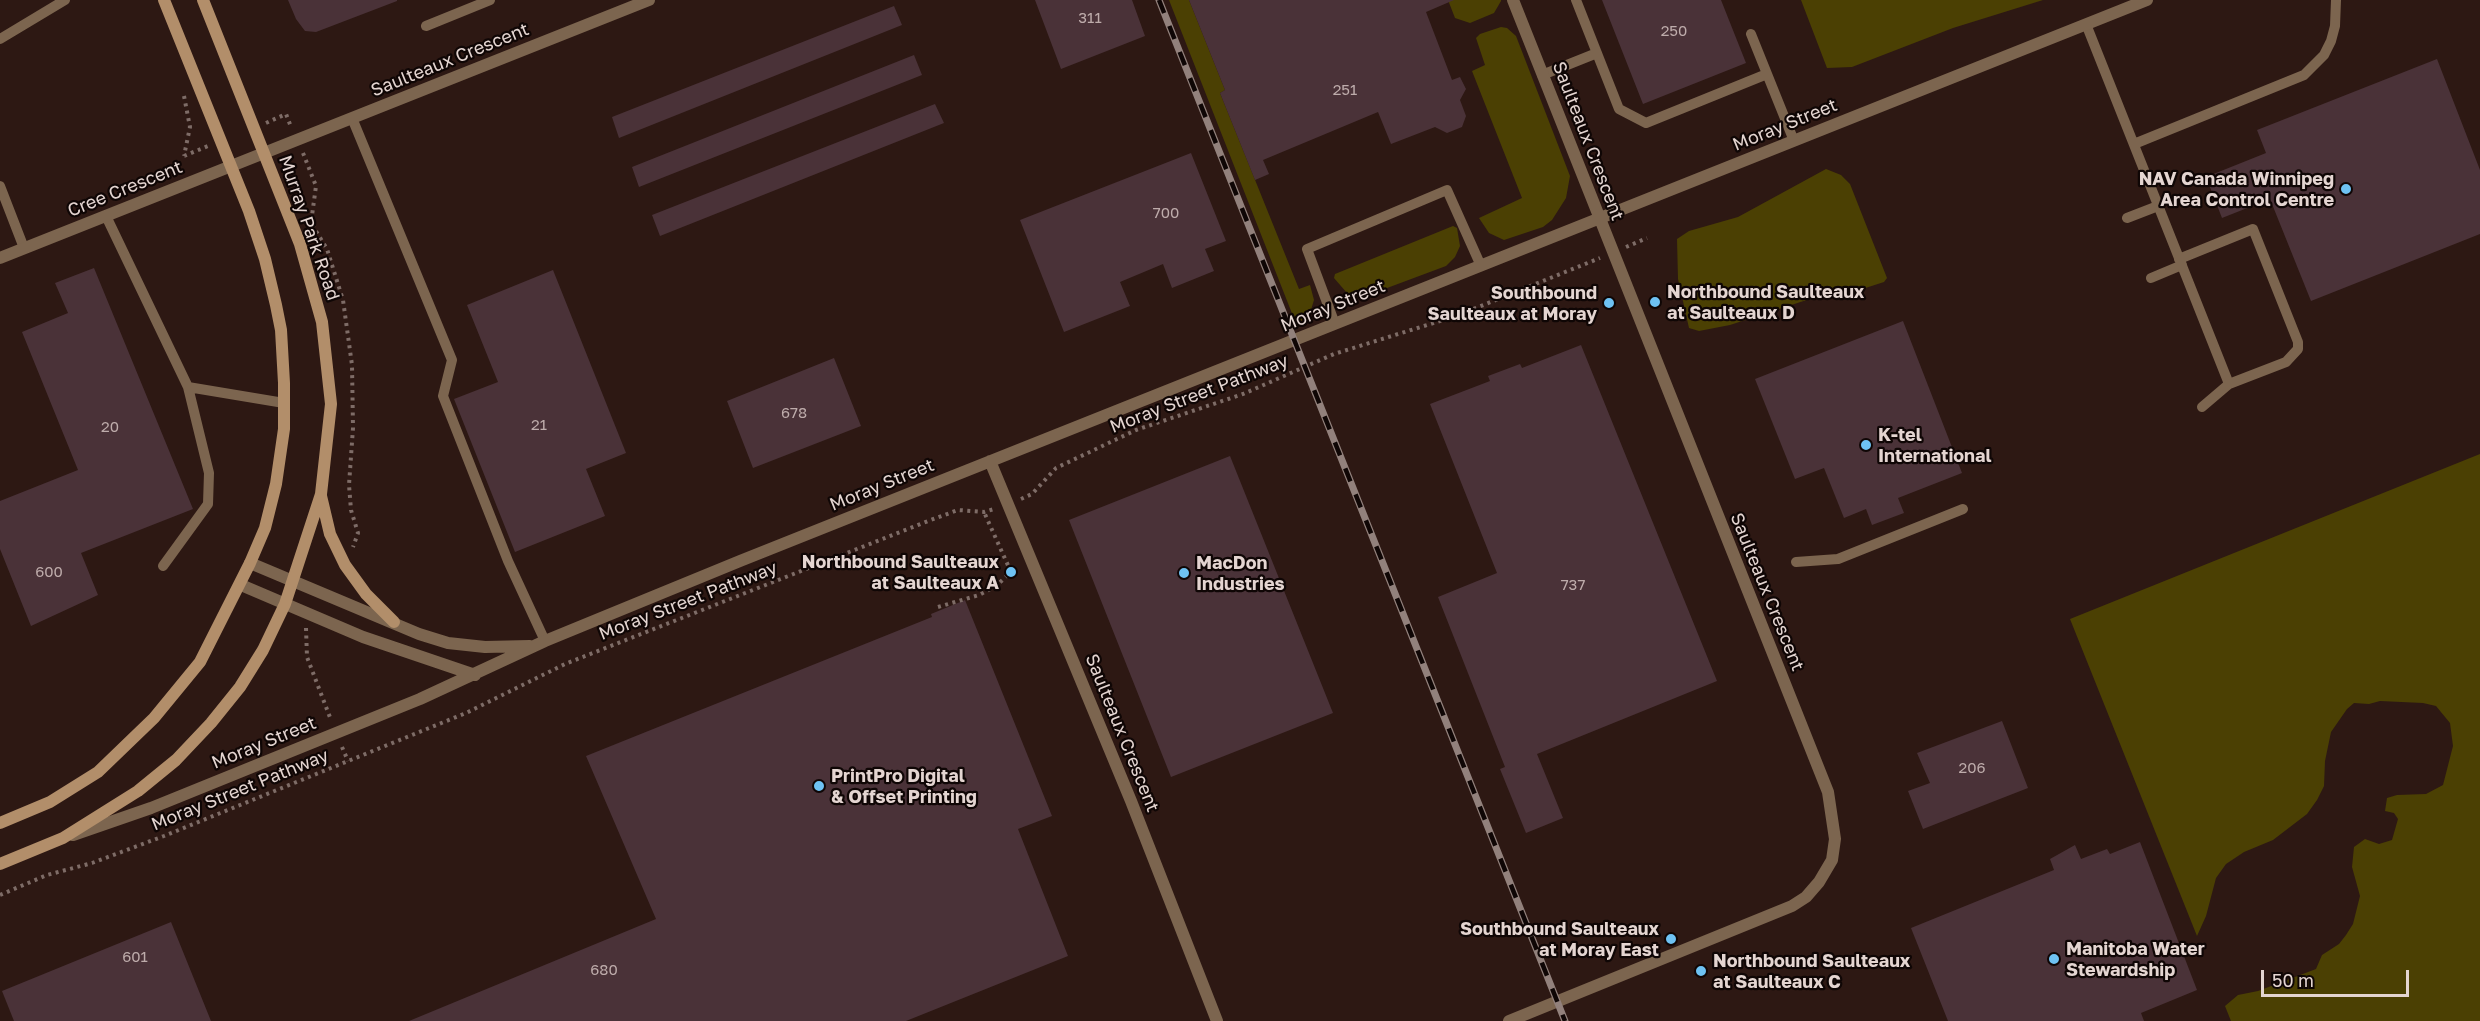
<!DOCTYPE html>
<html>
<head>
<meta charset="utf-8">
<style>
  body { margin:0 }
  #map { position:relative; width:2480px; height:1021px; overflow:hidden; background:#2d1813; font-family:"Golos Text",sans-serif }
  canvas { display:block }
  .scale { position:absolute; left:2261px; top:970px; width:148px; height:27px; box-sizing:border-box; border:3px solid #e4d5d1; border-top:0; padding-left:8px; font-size:18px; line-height:21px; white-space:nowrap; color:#e4d5d1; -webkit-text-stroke:4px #0f0605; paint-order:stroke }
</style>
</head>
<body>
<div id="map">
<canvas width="2480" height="1021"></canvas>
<div class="scale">50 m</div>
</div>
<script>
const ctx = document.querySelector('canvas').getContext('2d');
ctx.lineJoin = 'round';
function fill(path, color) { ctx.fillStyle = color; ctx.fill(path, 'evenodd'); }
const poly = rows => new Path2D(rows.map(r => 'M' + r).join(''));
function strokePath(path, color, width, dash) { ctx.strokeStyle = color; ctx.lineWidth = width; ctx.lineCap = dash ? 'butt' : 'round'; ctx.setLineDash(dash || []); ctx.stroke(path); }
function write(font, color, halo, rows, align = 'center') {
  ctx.font = font + ' "Golos Text",sans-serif'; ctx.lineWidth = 4.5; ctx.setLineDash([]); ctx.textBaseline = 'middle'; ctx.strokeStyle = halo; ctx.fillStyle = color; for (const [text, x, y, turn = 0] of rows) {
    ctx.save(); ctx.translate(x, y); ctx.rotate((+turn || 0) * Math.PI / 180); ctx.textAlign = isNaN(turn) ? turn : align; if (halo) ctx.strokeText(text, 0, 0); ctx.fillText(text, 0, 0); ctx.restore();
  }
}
fill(poly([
  [1169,0,1189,0,1225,90,1220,93,1299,289,1310,285,1314,300,1310,313,1300,322,1293,316],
  [1448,0,1501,0,1501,1,1494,13,1470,23,1455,18],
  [1801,0,2043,0,1953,28,1852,67,1827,68],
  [1501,27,1507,28,1516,36,1570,176,1566,198,1552,220,1543,227,1504,240,1489,233,1479,218,1522,198,1472,71,1485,65,1476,38,1480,34],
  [1826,169,1841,175,1850,184,1887,278,1884,282,1853,292,1822,295,1730,325,1699,331,1689,328,1678,279,1677,239,1689,231,1738,217],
  [1453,226,1457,228,1460,246,1455,257,1446,266,1363,297,1347,293,1334,278,1335,274],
  [2480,454,2480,1021,2231,1021,2225,1006,2238,995,2258,991,2316,969,2322,955,2339,944,2346,935,2353,924,2360,896,2352,867,2354,847,2365,839,2379,844,2392,840,2398,819,2394,813,2385,811,2387,798,2397,795,2426,794,2443,785,2453,746,2450,723,2436,706,2423,703,2380,701,2369,704,2354,703,2347,709,2331,732,2325,761,2324,786,2317,800,2307,814,2273,840,2244,852,2226,864,2216,878,2206,916,2197,936,2070,619]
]), '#4b4003');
fill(poly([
  [288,0,397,0,397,1,316,32,305,31,296,19],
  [1035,0,1132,0,1145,36,1061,69],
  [1189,0,1454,0,1426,12,1452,80,1460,77,1466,89,1460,100,1466,116,1462,127,1447,133,1435,127,1391,144,1378,112,1263,160,1269,174,1255,180,1220,93,1225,90],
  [1602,0,1721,0,1746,63,1643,104],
  [894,6,902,25,619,138,612,117],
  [914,55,922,75,639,187,632,167],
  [2437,59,2480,170,2480,234,2311,301,2270,199,2222,218,2206,177,2266,153,2257,130],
  [935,104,944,123,660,236,652,215],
  [1191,153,1226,241,1205,249,1214,271,1172,288,1163,264,1120,282,1130,306,1064,332,1020,220],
  [94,268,193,509,81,553,98,595,31,626,0,549,0,501,78,470,22,332,68,313,55,283],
  [553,270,626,453,586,469,605,516,515,552,454,399,498,382,467,305],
  [1903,321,1962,473,1898,498,1904,513,1872,525,1866,509,1844,518,1824,468,1795,479,1755,379],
  [1581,345,1717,681,1537,754,1563,818,1526,833,1500,769,1505,767,1438,597,1497,573,1430,404,1490,381,1488,376,1520,364,1522,368],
  [834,358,861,426,753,468,727,401],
  [1230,456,1333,713,1171,777,1069,520],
  [965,600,1052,816,1018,829,1068,956,906,1021,409,1021,656,919,586,756,932,617,931,614],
  [2002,721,2028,788,1923,829,1908,791,1930,783,1917,753],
  [2140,842,2197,990,2141,1013,2144,1021,1948,1021,1911,928,2054,870,2050,859,2075,845,2081,859,2107,849,2110,854],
  [171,922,211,1021,14,1021,2,991]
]), '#4a3238');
strokePath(poly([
  [184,96,190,127,184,156],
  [266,123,286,114,291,127],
  [303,153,316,186,311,223,327,249,343,300,352,365,353,428,349,485,351,510,358,533,353,547],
  [184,156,208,146],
  [1626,247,1647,238],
  [1021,499,1032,494,1056,468,1136,430,1243,394,1334,354,1456,316,1600,258],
  [938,607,979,595,996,586,1011,572,984,512],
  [306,628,307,657,331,720],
  [342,747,348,761],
  [0,895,47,875,92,863,164,836,466,713,565,664,928,521,958,510,984,512,994,509]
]), '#7e6c67', 4, [3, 4.5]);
strokePath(poly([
  [1576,0,1619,109,1646,123,1767,74],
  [2086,24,2229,384],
  [426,26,490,0],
  [1751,34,1794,141],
  [0,39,65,0],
  [1542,75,1597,53],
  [352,118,452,360,443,396,508,561,545,641],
  [2134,144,2304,75,2324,55,2331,41,2335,26,2336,0],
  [0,186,24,248],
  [106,216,188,387,284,403],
  [2127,218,2158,206],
  [2179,259,2253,229,2298,342,2298,349,2286,362,2229,384,2202,407],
  [2151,278,2182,265],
  [1335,324,1307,249,1447,190,1481,266],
  [1796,562,1838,559,1963,509],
  [163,566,208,504,209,473,188,387]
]), '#7c654f', 10);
strokePath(poly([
  [0,258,649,0],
  [990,461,1131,801,1217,1021],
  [250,563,419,634,448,643,485,647,530,646],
  [241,585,363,637,475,675],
  [73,835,151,808,420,699,545,641,740,561,2147,0],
  [1509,1021,1792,906,1806,897,1819,882,1832,860,1835,839,1828,792,1513,0]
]), '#7c654f', 12);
strokePath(poly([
  [321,496,330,534,345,565,366,594,394,622],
  [0,823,50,802,98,772,154,718,200,662,250,563,265,528,276,484,284,429,284,383,281,330,276,305,265,259,249,211,164,0],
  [0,864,63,838,138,791,176,760,211,723,240,687,263,650,285,604,321,494,331,404,322,322,300,244,203,0]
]), '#b28e6a', 12);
const rail = poly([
  [1159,0,1565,1021]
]);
strokePath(rail, '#92817c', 7);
strokePath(rail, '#0f0605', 4.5, [14]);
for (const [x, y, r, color] of [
  [2346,189,6,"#6ec2f3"],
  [1655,302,6,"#6ec2f3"],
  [1609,303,6,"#6ec2f3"],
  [1866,445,6,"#6ec2f3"],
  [1011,572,6,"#6ec2f3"],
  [1184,573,6,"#6ec2f3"],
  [819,786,6,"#6ec2f3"],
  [1671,939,6,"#6ec2f3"],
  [2054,959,6,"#6ec2f3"],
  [1701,971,6,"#6ec2f3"]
]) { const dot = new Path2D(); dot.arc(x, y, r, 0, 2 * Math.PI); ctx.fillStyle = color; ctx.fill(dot); strokePath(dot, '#0f0605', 2); }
write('15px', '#beacab', null, [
  ["311",1090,18],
  ["250",1674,31],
  ["251",1345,90],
  ["700",1166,213],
  ["678",794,413],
  ["21",539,425],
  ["20",110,427],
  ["600",49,572],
  ["737",1573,585],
  ["206",1972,768],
  ["601",135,957],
  ["680",604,970]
]);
write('18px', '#e4d5d1', '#0f0605', [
  ["Saulteaux Crescent",450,60,-22],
  ["Moray Street",1785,125,-22],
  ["Saulteaux Crescent",1588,141,69],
  ["Cree Crescent",125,189,-22],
  ["Murray Park Road",309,228,71],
  ["Moray Street",1333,306,-22],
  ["Moray Street Pathway",1199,394,-21],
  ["Moray Street",882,485,-22],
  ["Saulteaux Crescent",1767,592,68],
  ["Moray Street Pathway",688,601,-21],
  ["Saulteaux Crescent",1122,733,68],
  ["Moray Street",264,743,-22],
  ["Moray Street Pathway",240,790,-22]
]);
write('bold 18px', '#e4d5d1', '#0f0605', [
  ["NAV Canada Winnipeg",2334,179,"right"],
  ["Area Control Centre",2334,200,"right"],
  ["Northbound Saulteaux",1667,292],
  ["at Saulteaux D",1667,313],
  ["Southbound",1597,293,"right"],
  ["Saulteaux at Moray",1597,314,"right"],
  ["K-tel",1878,435],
  ["International",1878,456],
  ["Northbound Saulteaux",999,562,"right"],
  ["at Saulteaux A",999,583,"right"],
  ["MacDon",1196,563],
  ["Industries",1196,584],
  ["PrintPro Digital",831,776],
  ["& Offset Printing",831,797],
  ["Southbound Saulteaux",1659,929,"right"],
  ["at Moray East",1659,950,"right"],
  ["Manitoba Water",2066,949],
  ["Stewardship",2066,970],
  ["Northbound Saulteaux",1713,961],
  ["at Saulteaux C",1713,982]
], 'left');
</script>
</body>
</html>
